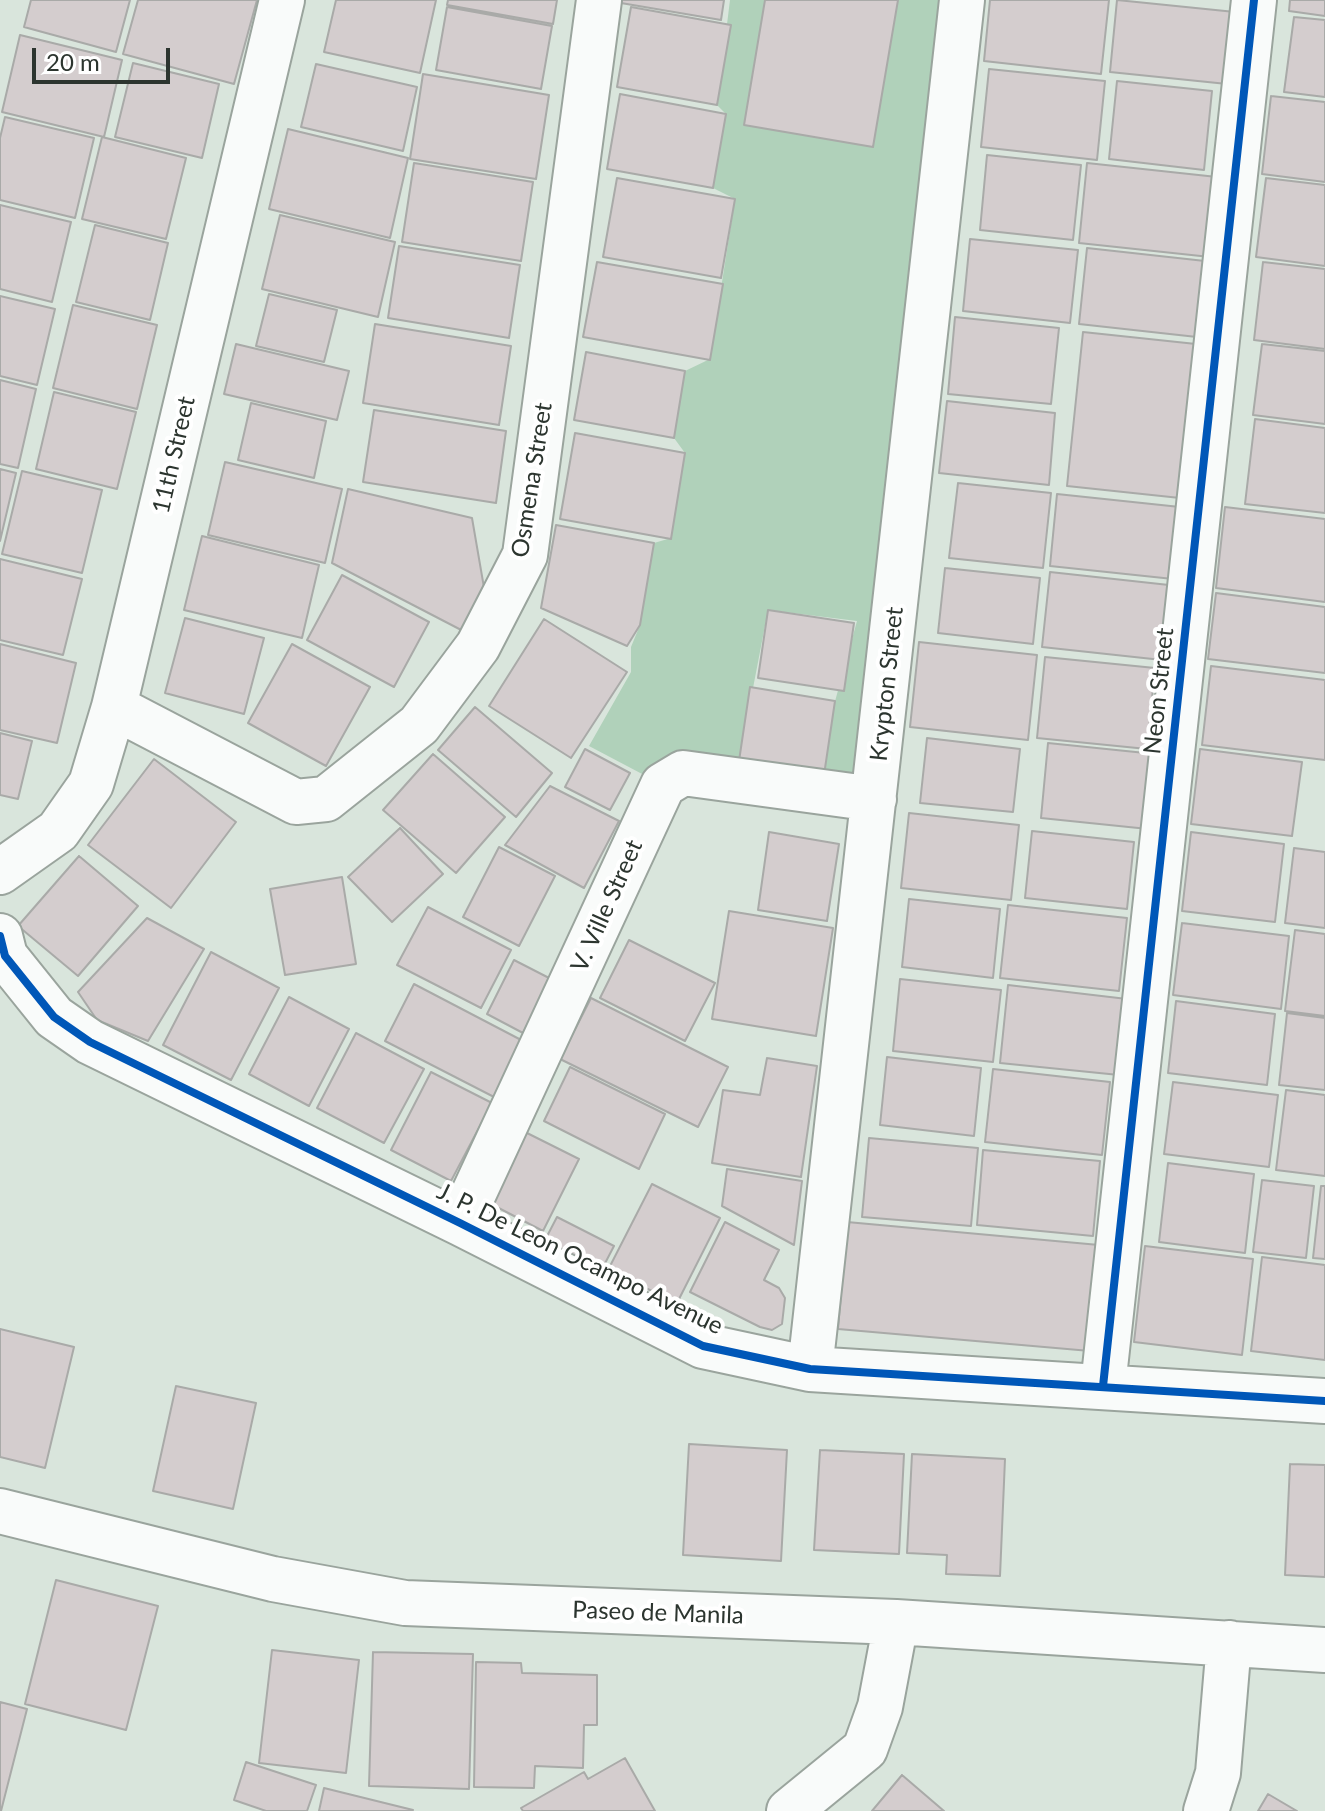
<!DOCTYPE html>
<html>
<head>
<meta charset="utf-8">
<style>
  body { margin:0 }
  #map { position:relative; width:1325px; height:1811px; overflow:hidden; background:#d9e5dc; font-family:Lato,sans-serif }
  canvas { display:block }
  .scale { position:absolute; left:32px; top:48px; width:138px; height:36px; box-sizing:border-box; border:4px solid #2c352f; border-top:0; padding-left:10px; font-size:24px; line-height:28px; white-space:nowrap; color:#2c352f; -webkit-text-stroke:6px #fff; paint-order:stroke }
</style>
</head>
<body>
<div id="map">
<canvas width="1325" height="1811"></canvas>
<div class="scale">20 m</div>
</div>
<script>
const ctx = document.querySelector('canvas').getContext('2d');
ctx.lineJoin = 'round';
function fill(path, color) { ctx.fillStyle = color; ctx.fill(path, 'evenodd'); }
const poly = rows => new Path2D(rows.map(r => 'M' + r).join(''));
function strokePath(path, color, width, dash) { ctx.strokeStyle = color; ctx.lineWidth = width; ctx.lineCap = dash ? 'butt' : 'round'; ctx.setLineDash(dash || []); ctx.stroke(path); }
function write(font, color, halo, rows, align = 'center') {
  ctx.font = font + ' Lato,sans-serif'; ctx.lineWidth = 8; ctx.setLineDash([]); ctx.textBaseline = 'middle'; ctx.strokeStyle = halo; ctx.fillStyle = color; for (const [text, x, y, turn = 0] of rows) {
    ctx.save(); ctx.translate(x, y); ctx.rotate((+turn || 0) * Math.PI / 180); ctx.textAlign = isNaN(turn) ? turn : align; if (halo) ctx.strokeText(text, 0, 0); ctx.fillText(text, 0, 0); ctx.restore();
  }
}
fill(poly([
  [730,0,945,0,874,799,822,789,834,705,857,621,768,610,739,761,663,785,589,746,631,672,631,647,640,625,654,543,671,538,685,453,674,438,685,371,710,359,735,199,713,188,726,114,717,105]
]), '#b0d1ba');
const building = poly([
  [31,0,130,0,116,52,24,27,31,0],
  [138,0,257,0,234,84,123,54,138,0],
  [336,0,436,0,420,73,324,52,336,0],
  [448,0,557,0,553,24,447,5,448,0],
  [622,0,724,0,721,20,621,3,622,0],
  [765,0,898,0,873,147,744,125,765,0],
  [990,0,1109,0,1101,74,984,61,990,0],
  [1117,0,1235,12,1227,84,1110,72,1117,0],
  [1290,0,1325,0,1325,16,1289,11,1290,0],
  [447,7,552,26,541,89,436,70,447,7],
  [631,7,731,25,717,105,617,87,631,7],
  [1294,17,1325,20,1325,97,1284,92,1294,17],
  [20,35,122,60,104,137,2,112,20,35],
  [133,63,219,84,202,158,115,137,133,63],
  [316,64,417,87,403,151,301,127,316,64],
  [989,69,1105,81,1097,160,981,147,989,69],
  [423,74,549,95,536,179,410,159,423,74],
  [1117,81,1212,91,1204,170,1109,159,1117,81],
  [620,94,726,114,713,188,607,169,620,94],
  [1271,96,1325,102,1325,182,1262,174,1271,96],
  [5,117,94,138,75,218,0,200,0,138,5,117],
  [288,129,408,158,390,238,269,209,288,129],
  [102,137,186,158,166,239,82,219,102,137],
  [987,155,1081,165,1073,240,980,230,987,155],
  [414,163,533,182,521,261,402,242,414,163],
  [1087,163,1217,177,1210,257,1079,243,1087,163],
  [617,178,735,199,721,278,603,257,617,178],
  [1266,178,1325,185,1325,266,1256,257,1266,178],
  [0,205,71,222,52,302,0,289,0,205],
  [280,215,395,242,378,317,262,289,280,215],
  [95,225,168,243,150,320,76,302,95,225],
  [970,239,1078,250,1070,323,963,311,970,239],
  [399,246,520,265,509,338,388,318,399,246],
  [1087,248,1214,262,1206,338,1079,324,1087,248],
  [597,262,723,284,710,360,583,337,597,262],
  [1263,262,1325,269,1325,349,1254,340,1263,262],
  [269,294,337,310,324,362,256,346,269,294],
  [0,296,55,309,37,385,0,376,0,296],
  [73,305,157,325,137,409,53,388,73,305],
  [955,317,1059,328,1051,404,948,394,955,317],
  [375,324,511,346,499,425,363,403,375,324],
  [1083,332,1196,344,1180,498,1067,486,1083,332],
  [236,344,349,371,337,420,224,394,236,344],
  [1262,344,1325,351,1325,424,1253,415,1262,344],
  [586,352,685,371,674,438,574,420,586,352],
  [0,380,36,389,18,468,0,464,0,380],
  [54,392,136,412,117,489,36,469,54,392],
  [947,401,1055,413,1049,485,939,473,947,401],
  [251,403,326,421,314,478,238,460,251,403],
  [374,410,506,431,496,503,363,482,374,410],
  [1255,419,1325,428,1325,513,1245,504,1255,419],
  [575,433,685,453,671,539,560,519,575,433],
  [225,462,342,489,325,563,208,535,225,462],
  [0,469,16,473,0,541,0,469],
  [22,471,102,490,82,573,2,554,22,471],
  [958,483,1051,493,1043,568,949,558,958,483],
  [348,489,472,518,487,605,467,633,332,563,348,489],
  [1057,494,1180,507,1173,579,1050,566,1057,494],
  [1225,507,1325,519,1325,602,1216,588,1225,507],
  [556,525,654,543,640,625,627,646,541,608,556,525],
  [202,536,319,565,302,638,184,610,202,536],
  [0,559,82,579,63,655,0,640,0,559],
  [945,568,1040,578,1033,644,938,633,945,568],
  [1050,572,1169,585,1162,660,1042,647,1050,572],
  [342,575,429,622,394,687,307,640,342,575],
  [1216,593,1325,607,1325,673,1208,659,1216,593],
  [768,610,854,623,844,691,758,678,768,610],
  [185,618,264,638,244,714,165,693,185,618],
  [544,619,627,672,571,758,489,706,544,619],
  [919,642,1037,655,1028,740,910,727,919,642],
  [0,644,76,663,57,743,0,730,0,644],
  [292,644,370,687,326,766,248,723,292,644],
  [1045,657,1155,668,1147,749,1037,738,1045,657],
  [1211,666,1325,680,1325,760,1202,745,1211,666],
  [750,687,835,701,824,775,739,761,750,687],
  [475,707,552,773,516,817,438,750,475,707],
  [0,733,32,741,18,799,0,795,0,733],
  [927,738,1020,749,1013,812,920,803,927,738],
  [1048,743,1155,754,1148,829,1041,818,1048,743],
  [585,749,630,773,610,810,565,787,585,749],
  [1200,749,1302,762,1292,836,1191,824,1200,749],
  [433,754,505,817,456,873,383,810,433,754],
  [154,759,236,822,171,908,88,845,154,759],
  [550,786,619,821,584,888,505,845,550,786],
  [909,813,1019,825,1011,900,901,888,909,813],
  [400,828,443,874,392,922,348,877,400,828],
  [1032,831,1134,842,1127,909,1025,898,1032,831],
  [769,832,839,844,827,921,758,910,769,832],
  [1191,832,1284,844,1275,922,1182,911,1191,832],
  [499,847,555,876,519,946,463,917,499,847],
  [1294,848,1325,852,1325,928,1285,923,1294,848],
  [79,856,138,906,78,976,18,926,79,856],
  [342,877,356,964,285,975,270,889,342,877],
  [909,899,1000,909,993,978,902,967,909,899],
  [1008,905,1127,918,1119,991,1000,978,1008,905],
  [428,907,511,950,481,1008,397,965,428,907],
  [729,911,833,928,816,1036,712,1019,729,911],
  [147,918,204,949,148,1041,97,1020,78,992,147,918],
  [1182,923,1289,936,1281,1009,1173,995,1182,923],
  [1295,930,1325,934,1325,1016,1285,1011,1295,930],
  [629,940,715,983,685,1041,600,998,629,940],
  [211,952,279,988,231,1080,163,1045,211,952],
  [514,960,551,979,523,1033,487,1014,514,960],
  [900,979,1001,990,993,1062,893,1051,900,979],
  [414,984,525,1042,496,1098,385,1041,414,984],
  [1008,985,1127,999,1119,1075,1000,1063,1008,985],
  [289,997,349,1029,309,1106,249,1074,289,997],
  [591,998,728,1067,698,1127,560,1059,591,998],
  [1176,1001,1275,1014,1267,1085,1168,1073,1176,1001],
  [1287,1013,1325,1018,1325,1090,1279,1085,1287,1013],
  [356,1033,424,1069,384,1143,317,1108,356,1033],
  [887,1057,981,1068,974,1136,880,1125,887,1057],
  [767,1058,817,1066,801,1177,712,1163,723,1090,760,1095,767,1058],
  [570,1067,665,1114,639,1169,544,1121,570,1067],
  [993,1069,1110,1082,1102,1155,985,1142,993,1069],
  [431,1072,492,1103,451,1181,391,1150,431,1072],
  [1173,1082,1278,1095,1269,1167,1164,1154,1173,1082],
  [1286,1090,1325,1095,1325,1176,1276,1170,1286,1090],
  [525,1132,579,1159,543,1231,489,1203,525,1132],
  [869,1138,978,1148,971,1226,862,1217,869,1138],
  [983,1150,1100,1161,1093,1236,977,1225,983,1150],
  [1168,1163,1254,1174,1245,1253,1159,1242,1168,1163],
  [727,1169,802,1181,794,1245,722,1206,727,1169],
  [1262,1180,1314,1186,1306,1258,1253,1252,1262,1180],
  [652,1184,720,1218,677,1303,608,1270,652,1184],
  [1321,1186,1325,1186,1325,1259,1313,1258,1321,1186],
  [557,1217,614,1246,601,1271,544,1242,557,1217],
  [725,1222,779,1250,764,1280,779,1288,785,1298,782,1324,772,1330,760,1327,690,1292,725,1222],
  [847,1222,1099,1245,1090,1351,838,1329,847,1222],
  [1145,1246,1253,1259,1242,1355,1134,1342,1145,1246],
  [1262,1257,1325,1265,1325,1360,1251,1351,1262,1257],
  [0,1329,74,1347,45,1468,0,1457,0,1329],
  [176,1386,256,1403,233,1509,153,1491,176,1386],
  [689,1444,787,1450,781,1561,683,1555,689,1444],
  [820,1450,904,1454,899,1554,814,1550,820,1450],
  [912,1454,1005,1459,1000,1576,946,1574,947,1555,907,1553,912,1454],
  [1290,1464,1325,1465,1325,1577,1285,1575,1290,1464],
  [56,1580,158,1606,126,1730,25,1704,56,1580],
  [272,1650,359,1660,346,1773,259,1763,272,1650],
  [373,1652,473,1654,469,1789,369,1786,373,1652],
  [476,1662,521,1663,522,1673,597,1675,597,1725,584,1725,583,1768,535,1766,534,1788,474,1787,476,1662],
  [0,1702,27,1709,1,1811,0,1811,0,1702],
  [625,1758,655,1811,523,1811,521,1808,584,1772,588,1779,625,1758],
  [246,1762,316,1785,307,1811,266,1811,234,1800,246,1762],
  [902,1775,944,1811,872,1811,902,1775],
  [324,1788,413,1810,412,1811,319,1811,324,1788],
  [1268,1794,1297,1811,1258,1811,1268,1794]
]);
fill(building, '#d4cdce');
strokePath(building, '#a9aaa8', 2);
const minor = poly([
  [114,707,296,802,326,799,419,725,478,646,525,555,599,0],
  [0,872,58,831,91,784,114,707,282,0],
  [0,936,5,956,54,1017,90,1042,460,1223,703,1346,810,1369,1325,1401],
  [460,1223,663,785,683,773,874,799],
  [810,1369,962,0],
  [1103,1386,1254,0],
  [0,1511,273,1579,405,1603,896,1622,1325,1650],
  [789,1811,865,1749,880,1707,896,1622],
  [1206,1811,1218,1773,1229,1643]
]);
strokePath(minor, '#9aa49d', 48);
strokePath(minor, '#f9fbfa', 44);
strokePath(poly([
  [0,936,5,956,54,1017,90,1042,460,1223,703,1346,810,1369,1325,1401],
  [1103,1386,1254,0]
]), '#0057b8', 8);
write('24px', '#2c352f', '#fff', [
  ["11th Street",174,455,-77],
  ["Osmena Street",532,480,-81],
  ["Krypton Street",887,684,-84],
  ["Neon Street",1159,691,-84],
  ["V. Ville Street",607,906,-66],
  ["J. P. De Leon Ocampo Avenue",580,1259,26],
  ["Paseo de Manila",658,1613,2]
]);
</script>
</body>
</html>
